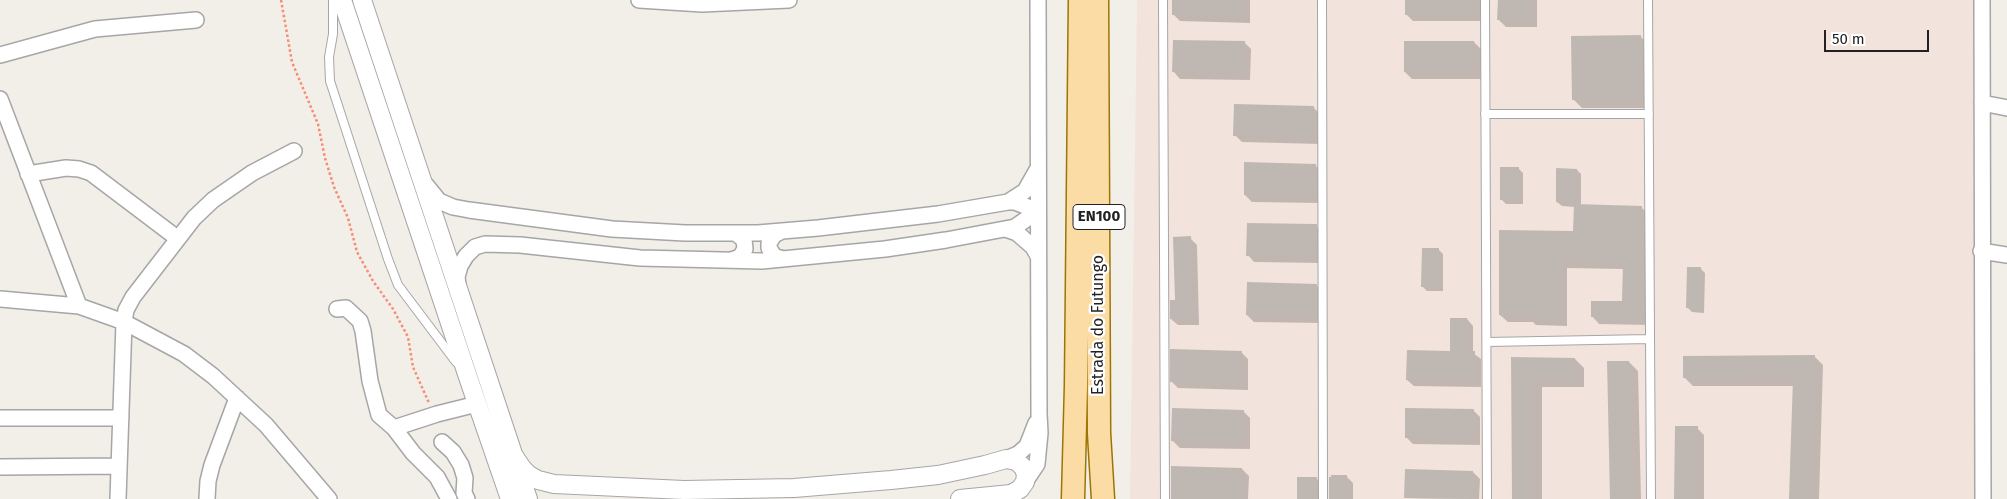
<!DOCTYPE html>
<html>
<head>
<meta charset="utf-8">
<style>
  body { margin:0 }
  #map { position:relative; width:2007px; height:499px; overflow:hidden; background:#f2efe9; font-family:"Fira Sans",sans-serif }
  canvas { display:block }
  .scale { position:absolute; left:1824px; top:30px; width:105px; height:22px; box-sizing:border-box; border:2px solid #222; border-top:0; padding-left:6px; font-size:15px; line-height:18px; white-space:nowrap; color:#222; -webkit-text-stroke:4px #fff; paint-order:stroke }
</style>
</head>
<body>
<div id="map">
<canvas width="2007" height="499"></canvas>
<div class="scale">50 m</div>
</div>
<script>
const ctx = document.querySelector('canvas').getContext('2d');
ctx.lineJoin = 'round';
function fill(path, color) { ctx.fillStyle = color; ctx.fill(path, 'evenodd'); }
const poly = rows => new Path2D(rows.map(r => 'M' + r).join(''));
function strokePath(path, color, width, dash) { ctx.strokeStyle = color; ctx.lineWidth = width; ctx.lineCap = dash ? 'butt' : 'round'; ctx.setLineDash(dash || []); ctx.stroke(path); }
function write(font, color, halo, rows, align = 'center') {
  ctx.font = font + ' "Fira Sans",sans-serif'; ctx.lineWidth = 4.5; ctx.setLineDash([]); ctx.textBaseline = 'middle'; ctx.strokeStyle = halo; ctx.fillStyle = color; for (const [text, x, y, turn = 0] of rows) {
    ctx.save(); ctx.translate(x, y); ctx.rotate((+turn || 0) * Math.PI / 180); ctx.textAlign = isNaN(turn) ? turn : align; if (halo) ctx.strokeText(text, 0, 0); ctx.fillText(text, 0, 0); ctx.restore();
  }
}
fill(poly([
  [1137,0,1977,0,1976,499,1130,499]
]), '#f2e4dd');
fill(poly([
  [1173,0,1250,0,1250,23,1180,21,1173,14],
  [1406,0,1482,0,1482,21,1413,21,1406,14],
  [1499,0,1537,0,1537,27,1506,27,1499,20],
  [1641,37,1650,46,1650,108,1582,108,1573,99],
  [1244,42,1251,49,1250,80,1180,79,1174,72],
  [1474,42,1481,49,1481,79,1412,79,1405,72],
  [1313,107,1320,114,1320,144,1242,142,1235,135],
  [1315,165,1322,172,1322,203,1252,202,1245,195],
  [1518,168,1523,173,1523,204,1506,204,1501,199],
  [1577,170,1581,174,1581,206,1642,208,1649,215,1649,325,1599,324,1592,316,1624,303,1624,269,1567,268,1567,326,1536,325,1533,322,1508,322,1500,315,1574,232,1575,207,1562,206,1557,202],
  [1316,226,1323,233,1323,263,1254,262,1248,255],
  [1190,238,1197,245,1199,325,1178,325,1171,319],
  [1439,250,1443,254,1443,291,1427,291,1423,287],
  [1700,268,1705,273,1704,313,1692,312,1688,308],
  [1316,285,1323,292,1323,323,1254,322,1247,315],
  [1467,319,1473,326,1473,353,1481,359,1481,387,1414,386,1407,380,1451,352],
  [1241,352,1248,359,1248,390,1178,388,1171,381],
  [1814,356,1823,365,1819,499,1791,499,1794,386,1693,386,1684,377],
  [1512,359,1575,359,1584,368,1584,387,1542,387,1542,499,1513,499],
  [1629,362,1638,371,1641,499,1611,499],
  [1473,410,1480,417,1480,445,1413,444,1406,437],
  [1243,411,1250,418,1250,449,1180,448,1173,441],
  [1697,428,1704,435,1704,499,1676,499],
  [1242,469,1249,476,1248,499,1172,499],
  [1473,472,1480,479,1479,499,1405,498],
  [1347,477,1353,483,1353,499,1330,499],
  [1317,479,1323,485,1323,499,1299,499]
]), '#0003');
fill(poly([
  [1172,0,1244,0,1244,16,1172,15],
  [1405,0,1475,0,1476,15,1405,15],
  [1498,0,1531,0,1530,21,1497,20],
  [1641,35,1642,99,1572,100,1571,36],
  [1173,40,1245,41,1244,74,1172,72],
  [1404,41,1474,41,1474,72,1404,72],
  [1234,104,1314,106,1313,138,1233,136],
  [1244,162,1316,164,1316,197,1244,195],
  [1500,167,1519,167,1519,200,1500,200],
  [1556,168,1577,169,1577,203,1556,202],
  [1574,204,1642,206,1642,318,1591,317,1591,301,1622,301,1623,263,1560,261,1560,319,1527,318,1527,315,1499,315,1499,230,1573,231],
  [1247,223,1317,224,1317,257,1246,256],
  [1191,236,1193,319,1170,319,1170,300,1175,300,1173,237],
  [1422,248,1439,248,1439,287,1421,287],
  [1687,267,1701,267,1700,309,1686,308],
  [1247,282,1317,284,1317,317,1246,315],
  [1450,318,1467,318,1467,351,1475,351,1475,381,1406,380,1407,350,1450,351],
  [1170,349,1242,351,1241,383,1170,382],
  [1815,355,1811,499,1789,499,1793,377,1683,378,1683,356],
  [1511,357,1575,358,1575,378,1533,378,1533,499,1512,499],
  [1607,361,1629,361,1633,499,1610,499],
  [1172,408,1244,410,1243,443,1171,441],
  [1405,408,1474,409,1473,439,1405,438],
  [1675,426,1698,426,1697,499,1674,499],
  [1171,466,1242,468,1242,499,1171,499],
  [1405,469,1473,471,1472,499,1404,498],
  [1331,475,1347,475,1347,499,1329,499,1329,477,1331,477],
  [1297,477,1317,477,1317,499,1297,499]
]), '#bfb8b2');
const service = poly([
  [333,0,333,34,329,57,330,81,388,259,398,285,456,362],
  [1163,0,1165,499],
  [1322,0,1323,499],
  [1485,0,1487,499],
  [1648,0,1651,499],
  [1485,114,1649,114],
  [1487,342,1650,339]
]);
const minor = poly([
  [639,0,702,4,789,0],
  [1982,0,1983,499],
  [0,55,95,29,196,20],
  [0,99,79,306],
  [1982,103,2007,108],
  [28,174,66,168,79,169,91,173,177,238],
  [426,185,439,201,453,207,469,210,612,229,685,233,758,233,818,228,938,214,1008,202,1015,202,1038,211],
  [1008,202,1025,191,1037,170],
  [1005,229,1017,233,1033,247,1038,256],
  [782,231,774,235,769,243,769,248,774,256,783,259],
  [1981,251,2007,255],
  [731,260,740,257,745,249,744,240,737,234,733,233],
  [458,286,457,277,460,266,466,256,475,247,485,244,520,245,640,258,762,261,885,249,946,240,1015,227,1038,211],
  [0,299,79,306,124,322,184,354,213,376,266,425,329,499],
  [337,309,346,308,360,321,363,331,370,381,379,415,394,428],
  [0,418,121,418],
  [442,442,453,452,461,465,465,478,464,493,467,499],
  [1006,459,1018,454,1027,446,1036,423],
  [0,467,119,466],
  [1025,482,1037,464,1040,433,1039,414,1038,0],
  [118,499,124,322,126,310,133,297,194,218,213,200,252,173,294,151],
  [207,499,208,481,212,465,237,398],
  [449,499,437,477,413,453,394,428,437,414,477,404]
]);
const tertiary = poly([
  [342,0,470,383,510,499],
  [362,0,528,499],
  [512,453,522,468,529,475,538,480,554,484,684,490,794,488,891,480,938,475,985,465,1006,459,1016,461,1023,467,1026,474,1025,482,1020,489,1011,494,960,499]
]);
const primary = poly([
  [1097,0,1099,433,1103,499],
  [1073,499,1076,386,1080,0]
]);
strokePath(service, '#a6a6a6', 10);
strokePath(minor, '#a6a6a6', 18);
strokePath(tertiary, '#a6a6a6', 20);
strokePath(primary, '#9d7503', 25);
strokePath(poly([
  [281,0,292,62,318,124,325,158,334,187,348,218,357,252,373,281,393,309,408,337,413,367,429,403]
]), '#f88b74', 2.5, [2.5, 2.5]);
strokePath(service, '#fff', 8);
strokePath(minor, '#fff', 15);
strokePath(tertiary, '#fff', 18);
strokePath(primary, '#fbdca5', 22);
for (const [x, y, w] of [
  [1099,217,52]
]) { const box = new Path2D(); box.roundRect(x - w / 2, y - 12.5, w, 25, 4); ctx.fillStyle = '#fff'; ctx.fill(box); strokePath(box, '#222', 1); }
write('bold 15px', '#222', null, [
  ["EN100",1099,217]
]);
write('16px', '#222', '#fff', [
  ["Estrada do Futungo",1099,325,-90]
]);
</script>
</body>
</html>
